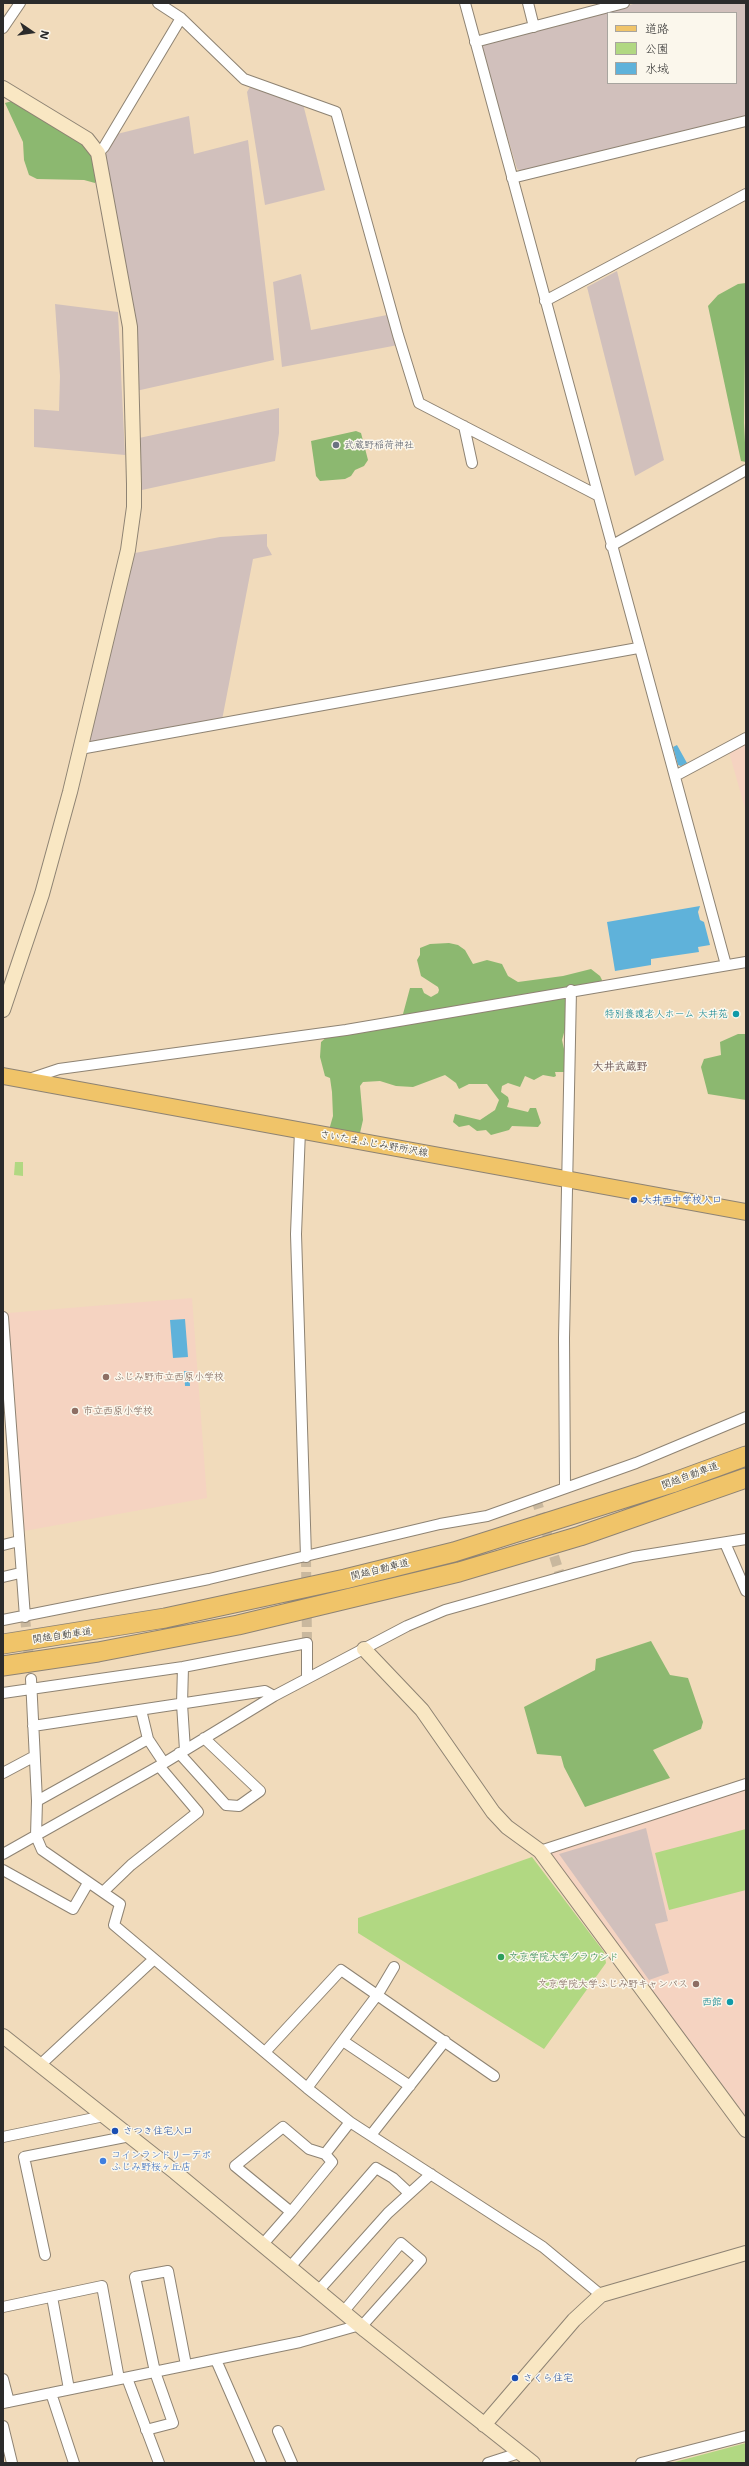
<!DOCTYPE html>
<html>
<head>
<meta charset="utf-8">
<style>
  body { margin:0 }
  #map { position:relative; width:749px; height:2466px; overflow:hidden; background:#f1dbbb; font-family:"Shantell Sans","Klee One",sans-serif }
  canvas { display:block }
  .frame { position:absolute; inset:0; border:4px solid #2b2b2b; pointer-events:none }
  .legend { position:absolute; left:607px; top:12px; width:130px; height:72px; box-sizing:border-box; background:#fbf7ec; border:1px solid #a8a59f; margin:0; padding:5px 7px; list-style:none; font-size:12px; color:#2b2b2b }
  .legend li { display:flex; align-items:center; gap:8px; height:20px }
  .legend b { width:20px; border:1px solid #a8a59f }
  .north { position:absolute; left:12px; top:12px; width:40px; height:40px; -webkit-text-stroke:3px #fbf7ec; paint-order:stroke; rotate:103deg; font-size:11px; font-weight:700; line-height:16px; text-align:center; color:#2b2b2b }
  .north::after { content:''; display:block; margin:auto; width:14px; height:18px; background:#2b2b2b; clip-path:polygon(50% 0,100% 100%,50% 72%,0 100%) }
</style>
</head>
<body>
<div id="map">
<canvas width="749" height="2466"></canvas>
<div class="frame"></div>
<ul class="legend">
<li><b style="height:5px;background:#f0c469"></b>道路</li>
<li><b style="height:11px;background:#b1d882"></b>公園</li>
<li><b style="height:11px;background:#5fb2da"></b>水域</li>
</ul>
<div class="north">N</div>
</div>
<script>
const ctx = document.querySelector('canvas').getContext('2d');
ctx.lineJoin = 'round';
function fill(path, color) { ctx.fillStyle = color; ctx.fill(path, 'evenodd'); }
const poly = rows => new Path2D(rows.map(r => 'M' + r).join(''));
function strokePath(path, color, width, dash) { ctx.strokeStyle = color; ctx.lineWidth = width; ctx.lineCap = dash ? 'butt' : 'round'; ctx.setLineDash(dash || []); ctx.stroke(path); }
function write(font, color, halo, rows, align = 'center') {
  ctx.font = font + ' "Shantell Sans","Klee One",sans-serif'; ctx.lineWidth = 3; ctx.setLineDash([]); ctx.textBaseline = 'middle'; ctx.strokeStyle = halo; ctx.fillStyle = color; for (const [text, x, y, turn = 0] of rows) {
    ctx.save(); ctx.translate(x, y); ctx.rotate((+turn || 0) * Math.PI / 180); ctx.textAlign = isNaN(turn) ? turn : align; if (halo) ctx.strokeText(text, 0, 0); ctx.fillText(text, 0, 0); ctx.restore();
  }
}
fill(poly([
  [746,744,746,812,729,752],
  [192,1298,207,1498,24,1531,8,1313],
  [746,1788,746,2116,548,1852]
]), '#f5d3c1');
fill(poly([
  [637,3,746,3,746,116,521,171,517,169,481,48,485,43],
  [608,13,736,13,736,83,608,83],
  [250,87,303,104,325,190,265,205,247,92],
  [189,116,194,154,248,140,274,360,136,391,105,156,117,134],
  [617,271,664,460,635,476,587,287],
  [301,274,311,330,387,315,398,345,282,367,273,282],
  [55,304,118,312,125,455,34,447,34,409,59,411,60,376],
  [279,408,279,433,275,461,142,490,139,438],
  [267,534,267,546,272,555,253,559,222,720,92,745,89,742,135,553,220,537],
  [646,1828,668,1921,655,1924,669,1973,649,1980,559,1854]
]), '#d1c0bc');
fill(poly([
  [15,1162,23,1162,23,1176,14,1175],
  [746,1829,746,1890,669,1910,655,1853],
  [532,1857,604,1952,606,1963,544,2049,358,1933,358,1918],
  [746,2443,746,2463,671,2463]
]), '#b1d882');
fill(poly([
  [12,101,57,126,92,151,98,176,95,183,84,180,37,179,29,175,24,160,23,142,5,103],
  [746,283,744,423,746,462,741,461,708,306,718,295,738,284],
  [356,431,361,433,368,460,364,466,355,470,351,476,345,479,320,481,316,476,311,441],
  [449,943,458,945,465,950,473,964,487,960,502,964,508,976,518,982,563,976,591,969,600,976,602,980,598,991,580,994,567,1002,567,1022,562,1040,566,1058,565,1072,555,1072,556,1076,554,1077,543,1075,534,1080,525,1076,520,1087,508,1083,502,1086,501,1092,508,1097,509,1101,507,1107,528,1112,530,1108,536,1108,541,1123,538,1127,512,1126,509,1130,491,1135,486,1130,477,1131,469,1125,459,1127,453,1122,455,1114,480,1120,495,1110,499,1100,487,1084,469,1084,459,1089,456,1083,445,1075,413,1087,396,1086,380,1081,363,1082,360,1086,363,1120,360,1133,349,1136,329,1130,333,1116,332,1092,330,1078,325,1076,320,1057,321,1042,327,1037,403,1014,410,988,422,988,424,993,431,997,438,993,439,990,438,987,421,976,417,960,420,955,420,948,430,944],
  [738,1034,746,1034,746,1100,708,1094,701,1067,704,1059,721,1055,720,1042],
  [651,1641,670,1675,688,1678,703,1722,701,1729,653,1750,670,1778,585,1807,564,1767,561,1756,537,1754,524,1707,595,1670,596,1659]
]), '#8cb870');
fill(poly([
  [677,745,687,763,681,766,678,765,673,747],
  [700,906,698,912,700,920,704,922,710,945,698,947,699,952,651,959,651,965,615,971,607,922],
  [185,1319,188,1357,173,1358,170,1320],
  [184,1371,189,1371,190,1386,185,1386]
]), '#5fb2da');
strokePath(poly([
  [536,1499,561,1578],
  [306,1557,307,1643],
  [25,1617,31,1679]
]), '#c9b89e', 10, [10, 5]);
const street = poly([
  [158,3,181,18,244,79,336,112,398,335,419,403,597,495],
  [465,3,726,965],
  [528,3,534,27],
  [3,28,20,3],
  [475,42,624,3],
  [98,153,104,147,181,18],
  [512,178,746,121],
  [545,301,746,194],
  [464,426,472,463],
  [611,546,746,470],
  [80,749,638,648],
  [675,776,746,738],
  [29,1079,59,1069,346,1030,746,962],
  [300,1130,296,1234,306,1557],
  [3,1317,25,1617],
  [565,1488,564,1338,571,990],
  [725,1543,746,1591],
  [3,1545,19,1541],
  [3,1577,20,1573],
  [3,1620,209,1579,440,1524,487,1516,636,1463,746,1417],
  [183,1667,182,1704,185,1750],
  [31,1679,37,1801,36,1836,42,1850,120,1904,114,1925,307,2088,350,2122,543,2247,601,2295],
  [3,1693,183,1667,307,1643,307,1678],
  [141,1710,148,1739,164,1763],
  [33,1726,265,1691,274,1696],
  [179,1753,226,1805,239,1806,260,1791,204,1738],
  [3,1773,33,1757],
  [37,1801,148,1739],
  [540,1851,746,1784],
  [3,1854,159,1766,274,1696,407,1626,445,1610,633,1557,746,1539],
  [3,1870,73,1909,88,1883],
  [103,1892,131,1865,198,1812,159,1766],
  [343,2041,410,2086],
  [265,2052,341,1970,494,2076],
  [40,2065,153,1960],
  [307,2088,378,1994,394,1967],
  [371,2135,445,2041],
  [3,2137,104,2116],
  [325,2154,350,2122],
  [263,2244,291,2212,332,2162,325,2154,309,2149,283,2127,235,2166,291,2212],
  [45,2255,24,2157,130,2136],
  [290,2267,376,2168,393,2178,409,2193],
  [319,2290,388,2213,431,2174],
  [52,2297,69,2389],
  [3,2307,102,2286,119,2379],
  [344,2311,401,2243,421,2260,361,2327],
  [216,2360,261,2463],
  [127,2378,159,2463],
  [3,2379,9,2402],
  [51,2393,74,2463],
  [3,2403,300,2342,360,2325],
  [3,2426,12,2463],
  [146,2430,173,2423,155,2372,135,2277,168,2271,186,2365],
  [278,2431,292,2463],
  [488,2463,519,2453],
  [641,2463,746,2436]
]);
const secondary = poly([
  [3,88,87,139,98,153,130,327,134,484,134,507,128,550,70,792,42,894,3,1010],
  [364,1649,422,1710,493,1812,507,1827,540,1851,746,2130],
  [3,2036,175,2172,365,2330,533,2463],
  [484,2425,574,2320,601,2295,746,2253]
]);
const primary = poly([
  [3,1076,746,1212]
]);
const highway = poly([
  [3,1644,165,1618,345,1579,454,1552,672,1483,746,1456],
  [3,1666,98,1652,238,1625,459,1572,580,1536,746,1478]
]);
strokePath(street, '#8e8373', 12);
strokePath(secondary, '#8e8373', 16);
strokePath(primary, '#8e8373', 18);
strokePath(highway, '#8e8373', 21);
strokePath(street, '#fff', 10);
strokePath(secondary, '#f9e7c3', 14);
strokePath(primary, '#f0c469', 16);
strokePath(highway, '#f0c469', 19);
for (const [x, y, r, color] of [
  [336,445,4,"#6b7280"],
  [736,1014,4,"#0f9aa8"],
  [634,1200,4,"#1a4fb4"],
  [106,1377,4,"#8d6e63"],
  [75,1411,4,"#8d6e63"],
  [501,1957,4,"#2e9e5b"],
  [696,1984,4,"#8d6e63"],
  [730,2002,4,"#0f9aa8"],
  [115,2131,4,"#1a4fb4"],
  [103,2161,4,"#3f7fe0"],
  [515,2378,4,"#1a4fb4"]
]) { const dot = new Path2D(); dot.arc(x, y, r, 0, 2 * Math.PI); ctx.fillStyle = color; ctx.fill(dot); strokePath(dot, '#fbf7ec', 1.5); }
write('10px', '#5b616d', '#fbf7ec', [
  ["武蔵野稲荷神社",344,445]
], 'left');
write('10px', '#0d838f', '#fbf7ec', [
  ["特別養護老人ホーム 大井苑",728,1014],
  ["西館",722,2002]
], 'right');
write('10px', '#2b2b2b', '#fbf7ec', [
  ["さいたまふじみ野所沢線",374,1144,10],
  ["関越自動車道",690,1476,-20],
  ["関越自動車道",380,1570,-14],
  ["関越自動車道",62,1636,-8]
]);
write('10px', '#164399', '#fbf7ec', [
  ["大井西中学校入口",642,1200],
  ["さつき住宅入口",123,2131],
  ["さくら住宅",523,2378]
], 'left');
write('10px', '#785e54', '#fbf7ec', [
  ["ふじみ野市立西原小学校",114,1377],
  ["市立西原小学校",83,1411],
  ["文京学院大学ふじみ野キャンパス",688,1984,"right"]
], 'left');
write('10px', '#27864d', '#fbf7ec', [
  ["文京学院大学グラウンド",509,1957]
], 'left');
write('10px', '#366cbe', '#fbf7ec', [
  ["コインランドリーデポ",111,2155],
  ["ふじみ野桜ヶ丘店",111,2167]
], 'left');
write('bold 11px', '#6c5655', '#fbf7ec', [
  ["大井武蔵野",620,1067]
]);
</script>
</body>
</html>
